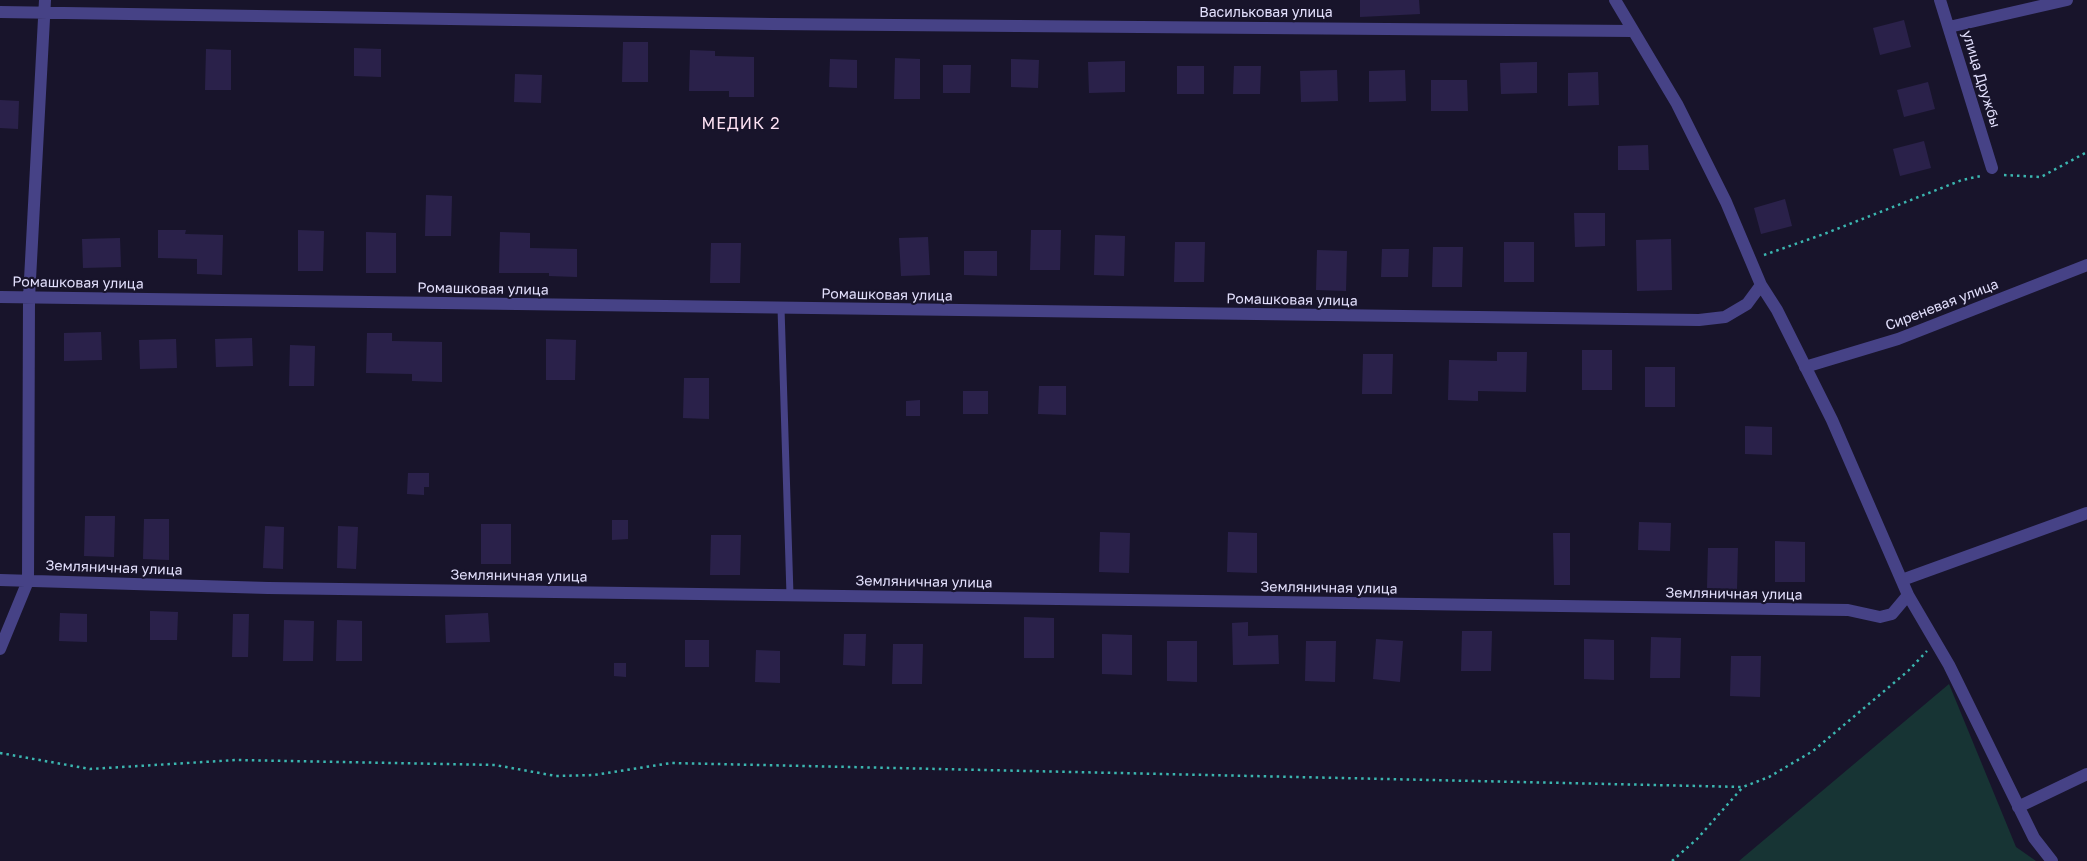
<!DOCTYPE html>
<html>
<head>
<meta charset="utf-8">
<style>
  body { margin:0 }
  canvas { display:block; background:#18142b }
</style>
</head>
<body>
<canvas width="2087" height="861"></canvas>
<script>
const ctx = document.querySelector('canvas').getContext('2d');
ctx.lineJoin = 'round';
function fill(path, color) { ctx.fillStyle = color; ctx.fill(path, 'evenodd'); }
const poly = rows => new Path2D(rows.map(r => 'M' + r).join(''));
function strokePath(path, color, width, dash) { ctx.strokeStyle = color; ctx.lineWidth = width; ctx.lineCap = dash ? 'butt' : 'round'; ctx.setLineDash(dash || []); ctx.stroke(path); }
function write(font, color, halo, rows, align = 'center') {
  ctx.font = font + ' "Golos Text",sans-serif'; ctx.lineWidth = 4.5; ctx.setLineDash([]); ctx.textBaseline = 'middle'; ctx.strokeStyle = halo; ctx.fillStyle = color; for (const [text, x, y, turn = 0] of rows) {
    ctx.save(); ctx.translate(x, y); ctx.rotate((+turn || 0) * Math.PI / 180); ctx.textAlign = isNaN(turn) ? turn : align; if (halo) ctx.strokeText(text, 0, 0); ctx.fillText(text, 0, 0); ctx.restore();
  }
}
fill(poly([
  [1949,684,2016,847,2036,861,1739,861]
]), '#173434');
fill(poly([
  [1360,0,1419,0,1420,14,1360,17],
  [1904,20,1911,47,1880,55,1873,28],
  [623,42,648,42,648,82,622,82],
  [354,48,381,49,381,77,354,76],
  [206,49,231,50,231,90,205,90],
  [690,50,715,51,715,56,754,57,754,97,729,97,729,91,689,91],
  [895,58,920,59,920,99,894,99],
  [830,59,857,60,857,88,829,87],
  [1011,59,1039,60,1038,88,1011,87],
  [1125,61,1125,92,1089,93,1088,62],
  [1537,62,1537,93,1501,94,1500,63],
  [943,65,971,65,970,93,943,93],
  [1177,66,1204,66,1204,94,1177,94],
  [1234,66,1261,66,1260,94,1233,94],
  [1337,70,1338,101,1301,102,1300,71],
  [1405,70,1406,101,1369,102,1369,71],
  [1598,72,1599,105,1568,106,1568,73],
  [515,74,542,75,541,103,514,102],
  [1431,80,1467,80,1468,111,1431,111],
  [1928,82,1935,109,1904,117,1897,90],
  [0,100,19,101,18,129,0,128],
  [1924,141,1931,168,1900,176,1893,149],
  [1648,145,1649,170,1618,170,1618,146],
  [426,195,452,196,451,236,425,236],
  [1785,199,1792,226,1761,234,1754,208],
  [1574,213,1605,213,1605,246,1575,247],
  [158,230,186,230,185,234,223,235,222,275,197,274,197,259,158,258],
  [298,230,324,231,323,271,298,271],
  [1031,230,1061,230,1060,270,1030,270],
  [366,232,396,233,396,273,366,273],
  [500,232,530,233,530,248,577,249,577,277,549,276,549,273,499,273],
  [1095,235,1125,236,1124,276,1094,275],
  [928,237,930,275,901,276,899,238],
  [120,238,121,267,83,268,82,239],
  [1671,239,1672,290,1637,291,1636,240],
  [1175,242,1205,242,1204,282,1174,282],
  [1504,242,1534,242,1534,282,1504,282],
  [711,243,741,243,740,283,710,283],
  [1433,247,1463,247,1462,287,1432,287],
  [1382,249,1409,249,1408,277,1381,277],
  [1317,250,1347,251,1346,291,1316,290],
  [964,251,997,251,997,276,964,275],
  [101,332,102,360,64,361,64,333],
  [367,333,392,333,392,341,442,342,442,382,412,381,412,374,366,373],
  [252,338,253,366,216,367,215,339],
  [176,339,177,368,140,369,139,340],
  [546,339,576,340,575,380,546,380],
  [290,345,315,346,314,386,289,386],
  [1582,350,1612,350,1612,390,1582,390],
  [1497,352,1527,352,1526,392,1478,391,1478,401,1448,400,1449,360,1497,361],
  [1363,354,1393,354,1392,394,1362,394],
  [1645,367,1675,367,1675,407,1645,407],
  [684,378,709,378,709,419,683,418],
  [1039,386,1066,386,1066,415,1038,414],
  [963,391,988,391,988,414,963,414],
  [920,400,920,416,906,416,906,401],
  [1745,426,1772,427,1772,455,1745,454],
  [408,473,429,473,429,487,424,487,424,495,407,494],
  [85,516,115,516,114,557,84,556],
  [144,519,169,519,169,560,143,559],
  [612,520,628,520,628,539,612,540],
  [1639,522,1671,523,1670,551,1638,550],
  [481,524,511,524,511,564,481,564],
  [265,526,284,527,283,569,263,568],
  [338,526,358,527,356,569,337,568],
  [1100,532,1130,533,1129,573,1099,572],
  [1228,532,1257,533,1257,573,1227,572],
  [1553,533,1570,533,1570,585,1554,585],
  [711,535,741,535,740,575,710,575],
  [1775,541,1805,542,1805,582,1775,582],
  [1708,548,1738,548,1737,589,1707,588],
  [150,611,178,612,177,640,150,640],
  [60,613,87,614,87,642,59,641],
  [488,613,490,642,446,643,445,615],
  [233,614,249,614,248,657,232,657],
  [1024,617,1054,618,1054,658,1024,658],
  [284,620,314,621,313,661,283,661],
  [337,620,362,621,362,661,336,661],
  [1248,622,1248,636,1278,635,1279,664,1233,665,1232,623],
  [1462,631,1492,631,1491,671,1461,671],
  [844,634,866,634,865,666,843,665],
  [1102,634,1132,635,1132,675,1102,674],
  [1651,637,1681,638,1680,678,1650,678],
  [1376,639,1403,641,1400,682,1373,679],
  [1584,639,1614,640,1614,680,1584,679],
  [685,640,709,640,709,667,685,667],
  [1167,641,1197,641,1197,682,1167,681],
  [1306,641,1336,641,1335,682,1305,681],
  [893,644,923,644,922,684,892,684],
  [756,650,780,651,780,683,755,682],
  [1731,656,1761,656,1760,697,1730,696],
  [614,663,626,663,626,677,614,676]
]), '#2a214a');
strokePath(poly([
  [2004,175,2041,177,2087,152],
  [1764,255,1824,234,1962,180,1981,176],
  [0,753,90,769,236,760,495,765,556,776,594,775,671,763,1743,787,1769,777,1813,751,1908,671,1927,651],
  [1672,861,1697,839,1743,787]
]), '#3bb6b0', 2.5, [2.5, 4]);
strokePath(poly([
  [781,308,790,595]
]), '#464286', 7);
strokePath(poly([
  [1940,0,1992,168],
  [0,12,772,24,1632,31],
  [1949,27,2067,0],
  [0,297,1699,320,1725,317,1747,304,1761,285],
  [1805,367,1898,339,2087,265],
  [0,580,268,588,1848,610,1880,617,1892,614,1908,595,1832,420,1777,310,1761,285,1726,202,1677,104,1615,0],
  [1902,580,2087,513],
  [1908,595,1949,665,2034,838,2052,861],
  [0,649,28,581,29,298,45,0],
  [2018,807,2087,774]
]), '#464286', 12);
write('14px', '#e3e0fd', '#18142b', [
  ["Васильковая улица",1266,13],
  ["улица Дружбы",1981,79,73],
  ["Ромашковая улица",78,283,1],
  ["Ромашковая улица",483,289,1],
  ["Ромашковая улица",887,295,1],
  ["Ромашковая улица",1292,300,1],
  ["Сиреневая улица",1942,305,-21],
  ["Земляничная улица",114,568,2],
  ["Земляничная улица",519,576,1],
  ["Земляничная улица",924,582,1],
  ["Земляничная улица",1329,588,1],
  ["Земляничная улица",1734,594,1]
]);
ctx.letterSpacing = '1px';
write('16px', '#fde2f3', '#18142b', [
  ["МЕДИК 2",741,124]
]);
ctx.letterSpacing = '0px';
</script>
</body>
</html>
